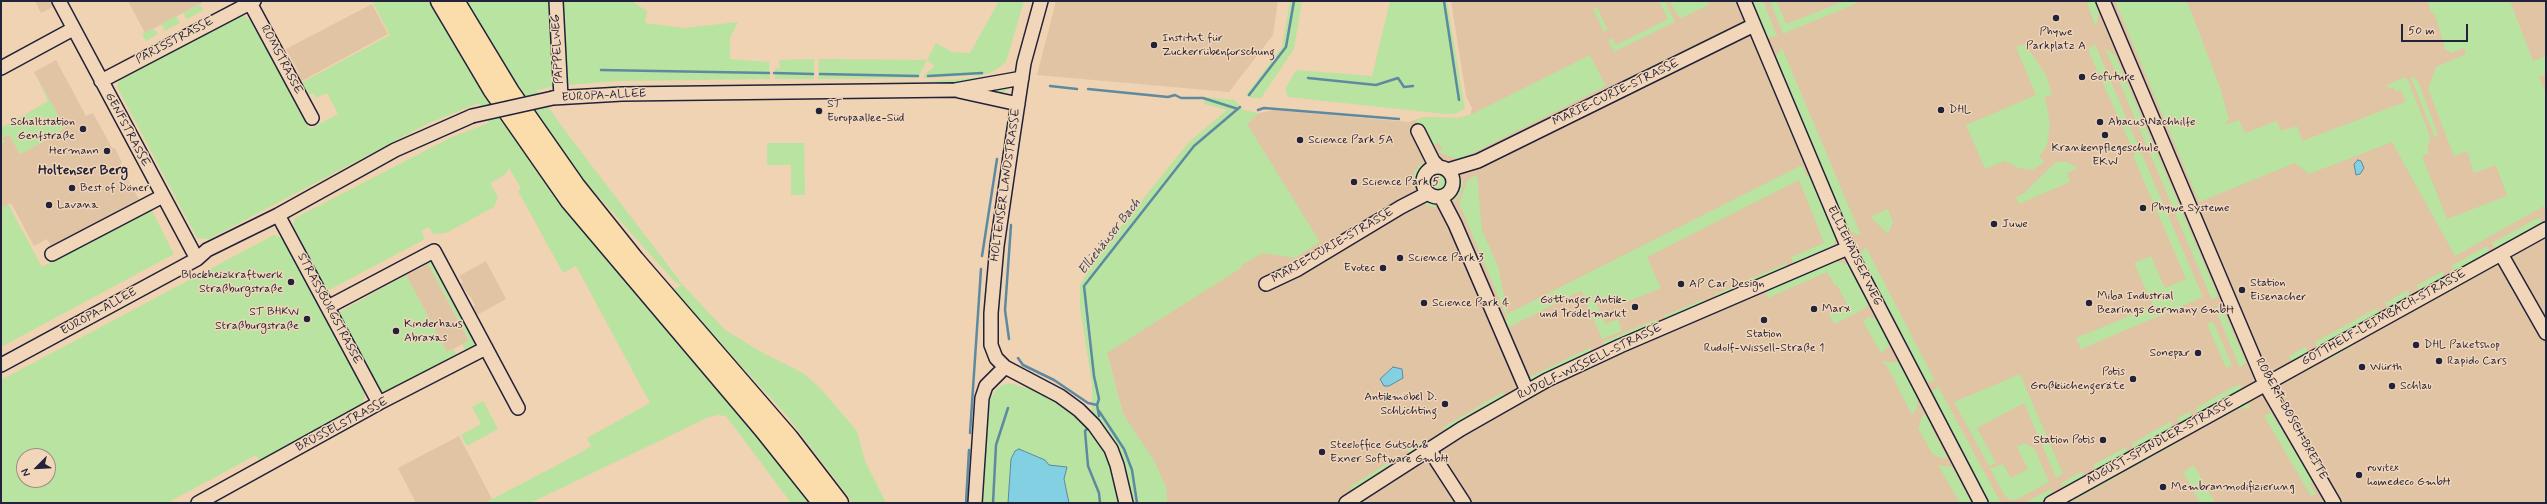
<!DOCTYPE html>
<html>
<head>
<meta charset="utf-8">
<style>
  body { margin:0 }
  #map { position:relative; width:2547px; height:504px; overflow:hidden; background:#f0d3b2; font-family:Mynerve,sans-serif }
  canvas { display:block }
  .frame { position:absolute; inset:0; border:2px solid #22223b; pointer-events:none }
  .north { position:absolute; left:16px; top:448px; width:40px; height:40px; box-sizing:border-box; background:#f2d6b9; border:1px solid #9f8e87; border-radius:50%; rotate:246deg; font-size:11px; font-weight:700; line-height:16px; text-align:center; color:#22223b }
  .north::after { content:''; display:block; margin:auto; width:14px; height:18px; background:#22223b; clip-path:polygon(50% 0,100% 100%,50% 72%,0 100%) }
  .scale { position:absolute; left:2401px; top:24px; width:67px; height:18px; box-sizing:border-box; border:2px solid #22223b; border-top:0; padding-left:5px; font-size:12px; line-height:14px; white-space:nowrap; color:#22223b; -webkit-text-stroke:3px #f2d6b9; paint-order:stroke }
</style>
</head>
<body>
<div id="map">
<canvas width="2547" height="504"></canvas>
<div class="frame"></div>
<div class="north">N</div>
<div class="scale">50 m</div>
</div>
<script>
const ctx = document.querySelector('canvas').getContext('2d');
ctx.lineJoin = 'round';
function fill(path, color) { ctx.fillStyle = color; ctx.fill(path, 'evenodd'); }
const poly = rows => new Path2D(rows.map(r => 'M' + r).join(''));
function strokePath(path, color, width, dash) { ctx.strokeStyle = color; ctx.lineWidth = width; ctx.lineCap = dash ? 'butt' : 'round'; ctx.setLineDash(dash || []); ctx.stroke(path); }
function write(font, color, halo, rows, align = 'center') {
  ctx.font = font + ' Mynerve,sans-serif'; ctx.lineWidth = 3; ctx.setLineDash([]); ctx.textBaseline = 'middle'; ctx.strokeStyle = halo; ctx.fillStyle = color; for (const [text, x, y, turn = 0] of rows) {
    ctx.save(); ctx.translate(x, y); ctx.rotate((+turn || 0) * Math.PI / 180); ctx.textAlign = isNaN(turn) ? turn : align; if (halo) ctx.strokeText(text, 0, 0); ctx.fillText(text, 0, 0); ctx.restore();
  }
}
fill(poly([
  [35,1,50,1,53,7,41,13],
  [128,1,205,1,145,33],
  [1056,1,1278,1,1273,35,1229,92,1037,75],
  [1451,1,2546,1,2546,503,1167,503,1166,487,1123,414,1107,353,1220,147,1259,113,1273,110,1409,122,1424,117,1458,118,1470,115,1472,108,1466,96],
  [372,4,388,34,300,82,297,74,299,73,286,49],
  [56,60,86,116,93,113,112,148,115,148,122,162,120,164,140,201,52,248,47,239,34,246,11,203,1,208,1,144,4,142,2,138,9,134,20,154,60,133,59,131,65,128,34,72],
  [486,261,506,299,477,315,473,307,475,305,472,299,460,284,463,282,459,276],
  [428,264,469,341,447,352,406,275],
  [459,436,492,499,485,503,416,503,398,468]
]), '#e0c4a4');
fill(poly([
  [372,1,431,1,452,41,490,100,812,503,791,503,726,416,718,415,709,417,530,503,485,503,578,454,591,446,587,438,650,403,576,266,563,273,518,191,521,188,509,168,505,175,490,183,498,197,494,207,446,233,433,234,429,227,421,231,425,239,329,290,324,286,293,225,295,218,452,137,489,123,479,103,429,123,209,239,197,238,117,87,119,80,239,16,244,16,254,23,310,129,338,114,327,93,316,98,313,93,307,95,301,83,390,35],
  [462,1,553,1,556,86,537,90,563,128,683,285,725,330,763,353,803,373,820,388,857,431,865,461,886,503,853,503,788,417,672,290,682,285,674,281,565,159,533,116],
  [562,1,631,1,647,11,645,23,684,28,738,22,730,38,730,59,769,62,770,79,618,81,567,85],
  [999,1,1024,1,1006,62,994,71,983,75,923,78,926,73,935,66,927,60,918,78,818,79,819,59,927,60,936,43,952,52,970,53],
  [1290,1,1302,1,1294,49,1261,98,1252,98,1246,95,1282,47],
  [1390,1,1447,1,1465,109,1455,114,1445,114,1288,97,1285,89,1296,70,1372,76],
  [1659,1,1665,1,1675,22,1614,52,1608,40,1612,38,1616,45,1668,19],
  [1670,1,1709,1,1707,6,1681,18,1677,15],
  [1750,1,1763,1,1777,36,1769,37,1764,35],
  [1770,1,1777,1,1786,24,1845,1,1862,1,1783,34],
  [2086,1,2095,1,2099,12,2096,27],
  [2115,1,2187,1,2220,87,2229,120,2226,121,2227,124,2239,120,2245,133,2277,121,2281,131,2297,126,2302,141,2405,102,2401,90,2396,92,2394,87,2388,89,2387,85,2404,77,2408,80,2431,139,2427,147,2429,153,2422,156,2447,219,2507,196,2496,165,2474,173,2467,151,2454,156,2428,89,2436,67,2466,54,2464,48,2451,53,2445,49,2435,14,2431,12,2427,1,2510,1,2533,61,2546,56,2546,74,2539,77,2546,94,2546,205,2455,256,2392,142,2309,174,2295,163,2199,202],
  [199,4,204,10,187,19,183,13],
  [1597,7,1608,30,1604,32,1593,9],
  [176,16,180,23,165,31,161,24],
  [152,29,155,30,158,34,146,41,142,34],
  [2025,44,2046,75,2052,95,2045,96,2050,124,2047,145,2039,157,2045,161,2033,170,2018,168,2005,161,1985,169,1966,125,2036,95,2016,47],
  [2095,44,2203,297,2081,349,2076,338,2153,306,2134,263,2151,256,2165,288,2186,279,2133,156,2135,155,2088,50],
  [1782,48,1861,235,1859,235,1846,230,1787,87,1775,57],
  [2105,48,2115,55,2218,296,2212,300],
  [1590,55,1606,86,1459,160,1438,152,1442,149,1439,143,1433,145,1429,134,1425,135,1417,121,1417,119,1424,117,1458,118,1470,115],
  [814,59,814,79,775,79,775,68,780,68,779,60],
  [995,76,968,82,923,85,923,82],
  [37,77,65,128,59,130,60,133,20,154,9,134,2,138,4,142,1,144,1,128,48,101],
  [2413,77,2418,81,2438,134,2435,138,2411,78],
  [917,82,917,85,820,86,820,84],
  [752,85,752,87,608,88,608,86],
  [1006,86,1008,90,999,94,969,90],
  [816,97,816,99,729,100,733,98],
  [848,97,902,97,886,99,848,99],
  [1204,97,1235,100,1243,110,1259,113,1247,124,1320,242,1295,258,1262,253,1241,266,1241,268,1107,353,1123,414,1154,460,1166,487,1167,503,1131,503,1092,414,1092,384,1080,308,1080,284,1113,236,1189,142,1227,110,1204,104],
  [767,143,804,143,805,195,791,195,791,165,767,165],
  [1423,161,1417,182,1412,189,1414,172],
  [2056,162,2067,162,2078,168,2067,173,2070,182,2019,204,2016,197,2023,194],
  [1802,165,1807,176,1812,174,1837,237,1831,250,1796,266,1794,264,1791,257,1824,243,1799,180,1647,257,1661,288,1619,305,1616,300,1610,303,1608,298,1596,303,1605,324,1618,319,1622,331,1602,339,1581,291,1507,328,1506,315,1459,203,1468,180,1477,175,1482,230,1499,269,1507,314],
  '1428 181a10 10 0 1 1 20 0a10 10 0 1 1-20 0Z',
  [1464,178,1462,190,1455,202,1456,189],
  [1429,200,1439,204,1442,207,1431,207,1420,201],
  [8,204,42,267,151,209,174,254,1,347,1,208],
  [1888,209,1893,222,1888,234,1870,217],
  [2539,217,2544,225,2496,251,2492,243],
  [274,235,282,238,357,376,365,395,362,404,260,461,256,455,167,503,1,503,1,380],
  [24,456,48,456,48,480,24,480],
  [2487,246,2491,254,2460,271,2454,270,2451,266],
  [1866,247,1935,381,1924,382,1858,256],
  [432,259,477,343,476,346,466,351,462,344,469,340,428,264,421,267,420,265],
  [1835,261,1850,265,1870,304,1859,312,1834,324,1829,314,1847,304,1837,285,1835,286,1827,272,1768,298,1765,291],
  [1787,263,1788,266,1746,284,1744,282],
  [2494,265,2497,265,2443,295,2441,292],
  [2443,271,2443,279,2421,293,2417,285],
  [406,275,447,352,454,349,458,357,382,395,336,314],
  [1737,285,1739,291,1716,298,1714,295],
  [2408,290,2411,299,2389,311,2385,303],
  [1704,299,1707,304,1666,322,1664,316],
  [2221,305,2246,362,2240,368,2215,308],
  [2377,308,2381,315,2325,346,2317,346,2315,342],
  [1867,317,1877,318,1891,345,1881,353,1863,322],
  [1657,319,1659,325,1654,327,1652,324,1604,345,1603,342],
  [2213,321,2232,365,2226,368,2207,324],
  [2352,343,2354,345,2328,360,2327,357],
  [2306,346,2307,354,2292,361,2289,356],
  [1591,347,1591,351,1577,358,1578,360,1532,383,1526,379],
  [1882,361,1901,363,1918,397,1917,409,1912,415,1887,366],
  [2020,374,2063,474,2056,478,2024,403,1977,428,1996,463,1989,466,1954,402],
  [1009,383,1050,395,1077,415,1101,443,1112,464,1122,503,979,503,988,402,998,387],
  [2240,385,2242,389,2239,392,2198,415,2196,408,2233,387],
  [1938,386,2001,503,1988,503,1944,423,1947,422,1937,403,1934,405,1931,393],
  [1503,392,1506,398,1485,409,1483,406,1444,430,1442,428],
  [483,401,498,429,467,446,461,435,481,424,472,407],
  [2247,402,2250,408,2238,409,2197,431,2198,429],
  [2190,411,2192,418,2180,424,2177,418],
  [2271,412,2313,482,2310,484,2316,494,2311,496,2264,416],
  [1928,414,1933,423,1930,425,1947,457,1945,459,1933,455,1918,428,1923,415],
  [2171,421,2172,429,2136,449,2133,448,2131,444],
  [1423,440,1423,447,1411,454,1407,450],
  [2175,442,2179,442,2069,503,2064,503],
  [2024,443,2034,448,2049,482,2018,499,2010,500,2004,495,1990,468,2003,464,2011,478,2028,469,2017,447],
  [2126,447,2128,454,2096,471,2093,465],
  [1400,455,1403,461,1395,466,1393,463,1352,490,1350,487],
  [1938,465,1952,467,1972,503,1960,503],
  [2194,465,2215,503,2200,503,2183,472],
  [2082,471,2084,478,2067,488,2060,484],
  [2052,488,2050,497,2039,503,2025,503]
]), '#b9e3a0');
const water = poly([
  [2358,160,2361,161,2364,168,2360,174,2356,175,2354,164,2358,160],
  [1393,367,1402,369,1403,378,1389,386,1384,386,1380,379,1393,367],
  [1019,449,1045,460,1049,465,1067,467,1064,479,1069,503,1008,503,1011,459,1015,451,1019,449]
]);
fill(water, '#84d0e3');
strokePath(water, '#5d8aa0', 1);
strokePath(poly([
  [1444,1,1459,100],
  [601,70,769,73],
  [774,73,813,74],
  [820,74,918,76],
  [928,76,982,73],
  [1308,78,1376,85,1398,78,1404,87,1413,86],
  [1050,86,1077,89],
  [1088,89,1168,97,1175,95,1181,98,1203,98,1238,109],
  [1249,95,1286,47,1294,1],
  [1258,110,1264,108,1399,119],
  [982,256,997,159],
  [1009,339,1005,310,1011,225],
  [1018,358,1023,365,1054,380,1088,403,1097,405],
  [1099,411,1124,449,1132,470,1137,503],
  [1099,416,1097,405,1099,399,1094,376,1084,286,1194,146,1240,107],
  [1088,428,1085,431,1088,466,1099,493,1100,503],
  [970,433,981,269],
  [966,503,969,450],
  [993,503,996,445,1008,408]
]), '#5d8aa0', 2.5);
const minor = poly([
  [59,1,197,259],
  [249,1,312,118],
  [556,1,561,97],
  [1041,1,1024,63,1013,136,997,246,991,313,991,345,996,358,1005,367,1060,396,1079,410,1094,425,1111,449,1117,465,1126,503],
  [1744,1,1848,248,1981,503],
  [2103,1,2265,384,2334,503],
  [1,68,73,29],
  [101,81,254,1],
  [959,91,1018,104],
  [553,98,622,94,955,90,1022,78],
  [1418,131,1433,161,1438,166],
  '1423 182a15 15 0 1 1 30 0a15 15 0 1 1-30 0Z',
  [1448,170,1478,161,1754,25],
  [1441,197,1455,224,1527,391],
  [278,215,379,403],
  [52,254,163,196],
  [2501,254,2546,333],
  [1266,284,1298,269,1401,207,1428,193],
  [328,307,434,251,518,408],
  [1,365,197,259,207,250,278,215,395,150,472,116],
  [1429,449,1464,503],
  [198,503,379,403,486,348],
  [975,503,982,398,986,386,1005,367],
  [1346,503,1461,429,1547,380,1620,346,1848,248],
  [2051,503,2546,229]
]);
const highway = poly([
  [440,1,492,89,570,201,763,429,822,503],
  [455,1,510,92,575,185,635,260,789,438,839,503]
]);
strokePath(minor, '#22223b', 16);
strokePath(highway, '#22223b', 21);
strokePath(minor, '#f2d6b9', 13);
strokePath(highway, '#faddab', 18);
const minorBridge = poly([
  [472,116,553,98]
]);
strokePath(minorBridge, '#22223b', 16, []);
strokePath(minorBridge, '#f2d6b9', 13);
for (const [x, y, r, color] of [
  [2056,18,4,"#22223b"],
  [1154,45,4,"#22223b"],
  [2082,77,4,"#22223b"],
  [1941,110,4,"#22223b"],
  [819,111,4,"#22223b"],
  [2100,122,4,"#22223b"],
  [83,129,4,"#22223b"],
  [2105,135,4,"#22223b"],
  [1300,140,4,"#22223b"],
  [107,151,4,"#22223b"],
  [1354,182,4,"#22223b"],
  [72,188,4,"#22223b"],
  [49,205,4,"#22223b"],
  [2143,208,4,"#22223b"],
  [1994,224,4,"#22223b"],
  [1400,258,4,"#22223b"],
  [1383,268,4,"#22223b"],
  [291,282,4,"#22223b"],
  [1681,284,4,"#22223b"],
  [2242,290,4,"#22223b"],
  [1424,303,4,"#22223b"],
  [2089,303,4,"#22223b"],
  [1635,307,4,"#22223b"],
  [1814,309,4,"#22223b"],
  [307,319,4,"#22223b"],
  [1764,320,4,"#22223b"],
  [396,331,4,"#22223b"],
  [2416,345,4,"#22223b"],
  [2198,353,4,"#22223b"],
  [2439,361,4,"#22223b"],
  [2362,367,4,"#22223b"],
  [2133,379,4,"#22223b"],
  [2392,386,4,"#22223b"],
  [1445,404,4,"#22223b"],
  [2103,440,4,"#22223b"],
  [1322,452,4,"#22223b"],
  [2359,475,4,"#22223b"],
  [2163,487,4,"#22223b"]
]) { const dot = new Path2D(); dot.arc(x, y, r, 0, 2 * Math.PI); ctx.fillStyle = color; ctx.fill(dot); strokePath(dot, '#f2d6b9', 1.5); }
write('12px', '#22223b', '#f2d6b9', [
  ["Phywe",2056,32,"center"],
  ["Parkplatz A",2056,46,"center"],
  ["Institut für",1162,38],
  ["Zuckerrübenforschung",1162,52],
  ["Gofuture",2090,77],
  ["ST",827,104],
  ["Europaallee-Süd",827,118],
  ["DHL",1949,110],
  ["Schaltstation",75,122,"right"],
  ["Genfstraße",75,136,"right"],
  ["Abacus Nachhilfe",2108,122],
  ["Science Park 5A",1308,140],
  ["Krankenpflegeschule",2105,148,"center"],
  ["EKW",2105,162,"center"],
  ["Hermann",99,151,"right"],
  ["Science Park 5",1362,182],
  ["Best of Döner",80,188],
  ["Lavana",57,205],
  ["Phywe Systeme",2151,208],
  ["Juwe",2002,224],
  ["Science Park 3",1408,258],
  ["Evotec",1375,268,"right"],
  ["Blockheizkraftwerk",283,275,"right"],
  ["Straßburgstraße",283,289,"right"],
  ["Station",2250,283],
  ["Eisenacher",2250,297],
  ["AP Car Design",1689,284],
  ["Miba Industrial",2097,296],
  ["Bearings Germany GmbH",2097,310],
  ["Göttinger Antik-",1627,300,"right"],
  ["und Trödelmarkt",1627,314,"right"],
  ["Science Park 4",1432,303],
  ["Marx",1822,309],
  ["ST BHKW",299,312,"right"],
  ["Straßburgstraße",299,326,"right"],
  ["Kinderhaus",404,324],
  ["Abraxas",404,338],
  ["Station",1764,334,"center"],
  ["Rudolf-Wissell-Straße 1",1764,348,"center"],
  ["DHL Paketshop",2424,345],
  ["Sonepar",2190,353,"right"],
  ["Rapido Cars",2447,361],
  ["Würth",2370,367],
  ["Potis",2125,372,"right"],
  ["Großküchengeräte",2125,386,"right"],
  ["Schlau",2400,386],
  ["Antikmöbel D.",1437,397,"right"],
  ["Schlichting",1437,411,"right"],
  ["Station Potis",2095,440,"right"],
  ["Steeloffice Gutsch &",1330,445],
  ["Exner Software GmbH",1330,459],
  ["rovitex",2367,468],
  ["homedeco GmbH",2367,482],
  ["Membranmodifizierung",2171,487]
], 'left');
write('12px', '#22223b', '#f2d6b9', [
  ["PARISSTRASSE",175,41,-28],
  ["PAPPELWEG",558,49,-93],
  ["ROMSTRASSE",281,60,62],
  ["MARIE-CURIE-STRASSE",1616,93,-26],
  ["EUROPA-ALLEE",604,96,-3],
  ["GENFSTRASSE",127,130,62],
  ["HOLTENSER LANDSTRASSE",1006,185,-82],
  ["MARIE-CURIE-STRASSE",1333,246,-30],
  ["ELLIEHÄUSER WEG",1854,256,64],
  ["STRASSBURGSTRASSE",329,309,62],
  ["EUROPA-ALLEE",99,312,-29],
  ["GOTTHELF-LEIMBACH-STRASSE",2384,318,-29],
  ["RUDOLF-WISSELL-STRASSE",1590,362,-26],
  ["ROBERT-BOSCH-BREITE",2291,419,61],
  ["BRÜSSELSTRASSE",342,425,-28],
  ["AUGUST-SPINDLER-STRASSE",2160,442,-29]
]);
write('italic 13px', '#36455d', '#f2d6b9', [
  ["Elliehäuser Bach",1110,237,-52]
]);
write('bold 14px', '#22223b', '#f2d6b9', [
  ["Holtenser Berg",83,171]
]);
</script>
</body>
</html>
